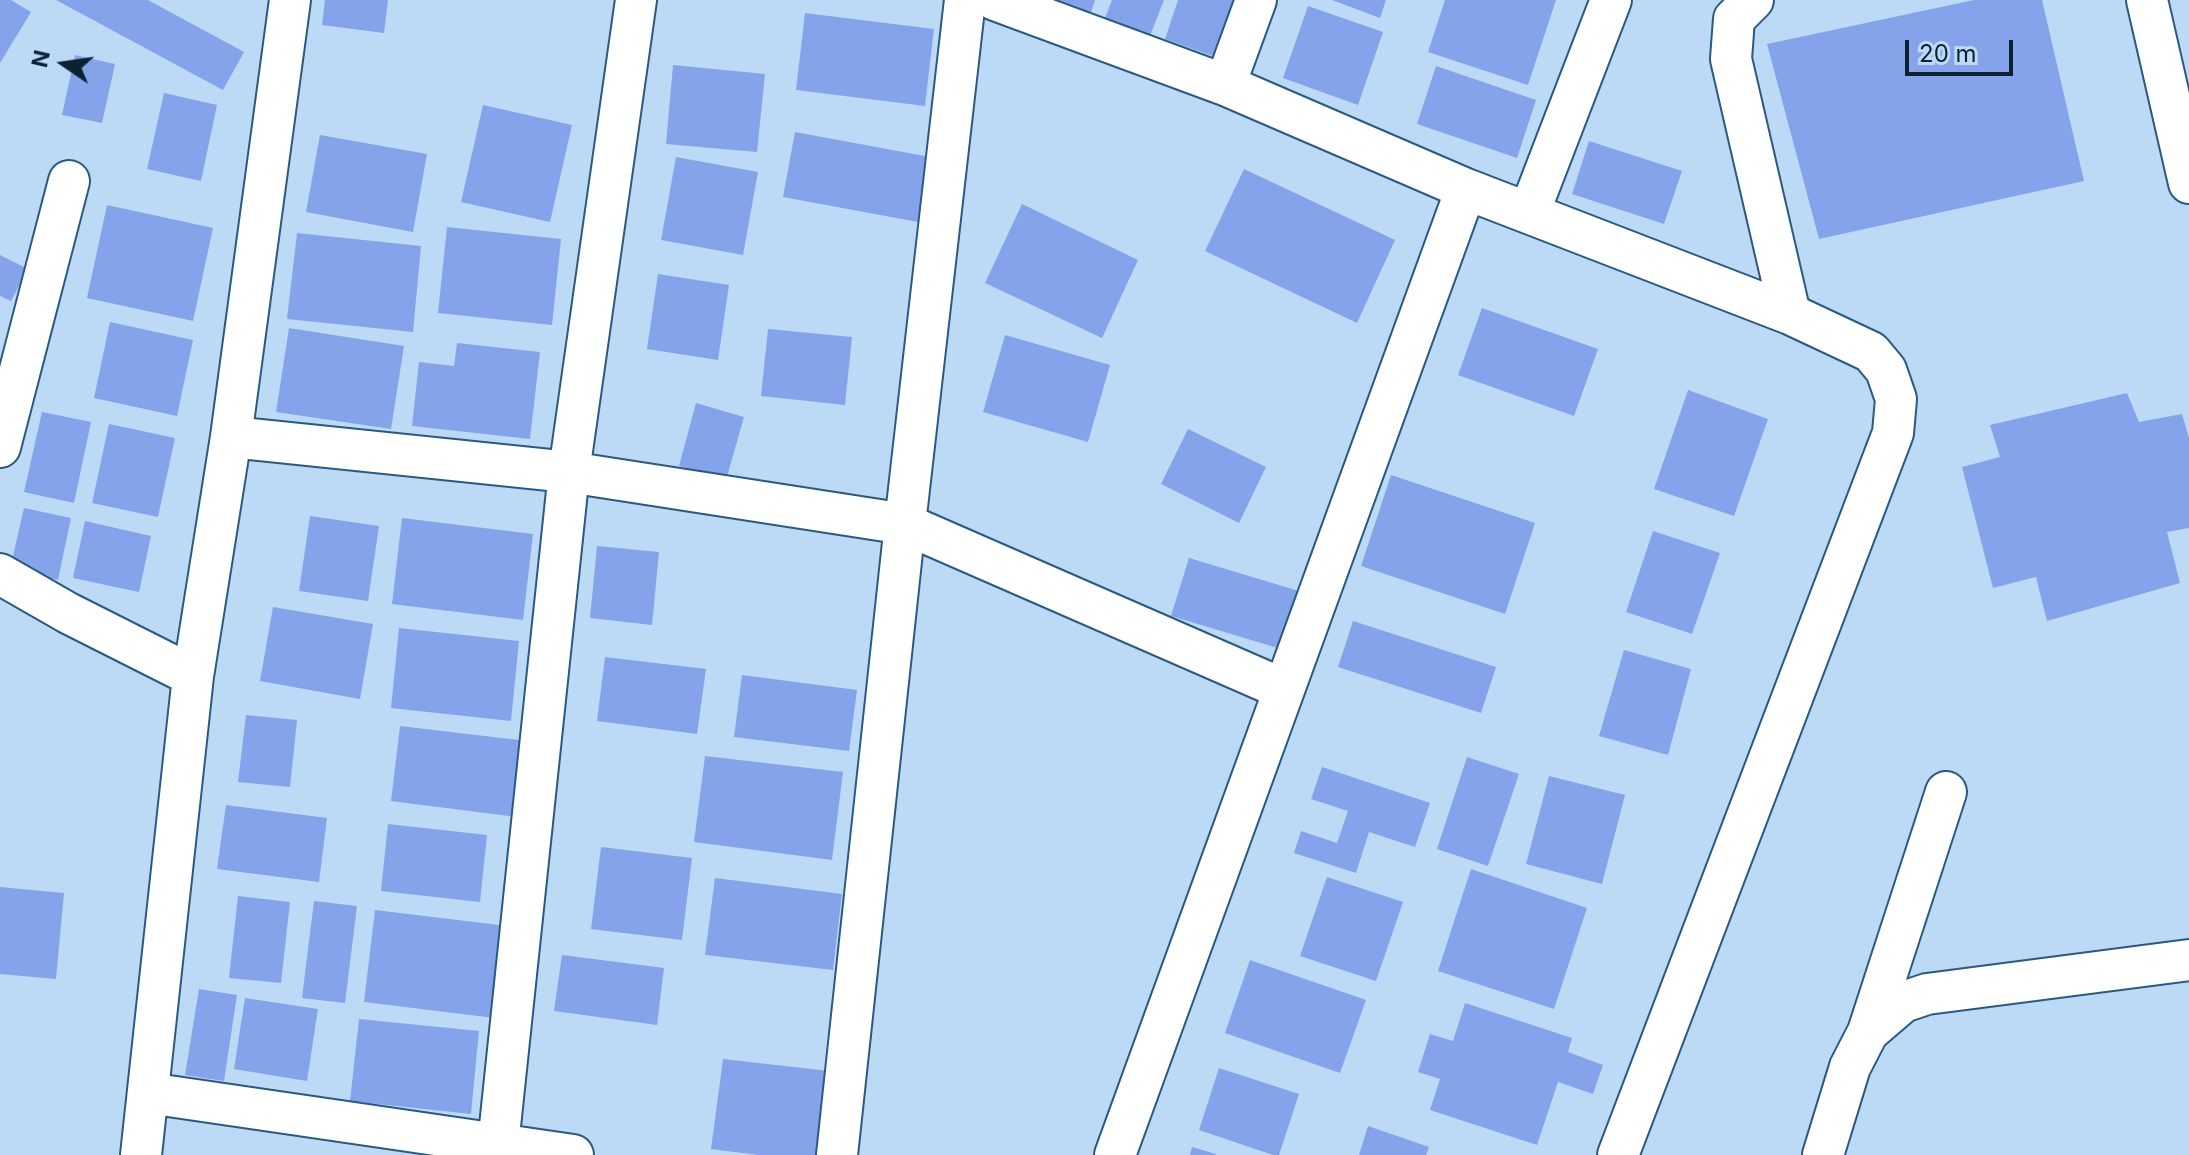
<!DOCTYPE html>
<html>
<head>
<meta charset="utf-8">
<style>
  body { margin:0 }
  #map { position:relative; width:2189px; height:1155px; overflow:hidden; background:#bcdaf6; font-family:Inter,sans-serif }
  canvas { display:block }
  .north { position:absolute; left:24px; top:24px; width:80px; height:80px; -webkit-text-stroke:6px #bcdaf6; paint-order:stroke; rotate:283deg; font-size:22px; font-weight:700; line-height:32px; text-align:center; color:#0d2131 }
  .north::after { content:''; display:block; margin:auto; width:28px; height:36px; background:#0d2131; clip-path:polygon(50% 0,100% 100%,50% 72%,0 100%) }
  .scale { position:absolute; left:1905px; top:40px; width:108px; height:36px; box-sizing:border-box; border:4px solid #0d2131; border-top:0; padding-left:10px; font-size:24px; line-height:28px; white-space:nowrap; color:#0d2131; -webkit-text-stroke:6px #bcdaf6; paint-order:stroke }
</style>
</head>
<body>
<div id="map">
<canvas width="2189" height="1155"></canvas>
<div class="north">N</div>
<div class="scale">20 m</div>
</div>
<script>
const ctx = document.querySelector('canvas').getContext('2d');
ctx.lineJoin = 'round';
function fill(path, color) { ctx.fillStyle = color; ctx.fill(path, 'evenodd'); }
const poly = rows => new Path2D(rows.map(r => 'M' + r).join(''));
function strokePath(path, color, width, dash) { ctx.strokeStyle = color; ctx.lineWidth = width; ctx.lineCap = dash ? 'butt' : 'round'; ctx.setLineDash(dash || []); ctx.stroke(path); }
fill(poly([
  [0,0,11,0,31,12,0,63],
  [56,0,148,0,244,52,223,90],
  [325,0,388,0,384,33,322,25],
  [1051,0,1095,0,1090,15],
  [1112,0,1164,0,1150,36,1105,18],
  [1178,0,1236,0,1216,57,1165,39],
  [1332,0,1386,0,1380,18],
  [1445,0,1556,0,1528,85,1428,52],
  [1974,0,2042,0,2084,181,1819,239,1767,44],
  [1308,6,1383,32,1358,105,1283,78],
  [805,13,934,29,925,106,796,90],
  [75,55,115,64,102,123,62,115],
  [673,65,765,74,757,152,666,144],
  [1436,66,1536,100,1517,158,1417,124],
  [164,93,217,105,201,181,147,169],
  [483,105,572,125,550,222,461,202],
  [795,132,930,157,918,222,783,197],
  [320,135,427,154,413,232,306,212],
  [1589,141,1682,171,1664,224,1572,194],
  [676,157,758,172,743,255,661,240],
  [1244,169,1395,240,1357,323,1205,251],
  [1022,204,1138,260,1102,338,985,283],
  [107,205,213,228,193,321,87,298],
  [447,227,561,239,552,325,438,313],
  [297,233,421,246,413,332,287,319],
  [0,255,28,269,11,301,0,296],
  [658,274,729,285,718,360,647,349],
  [1482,308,1598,349,1574,416,1458,375],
  [110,322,193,340,177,416,94,398],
  [289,328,404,346,391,429,276,412],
  [768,329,852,337,845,405,761,396],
  [1005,335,1110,365,1088,442,983,412],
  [457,343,540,352,530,439,412,426,419,362,454,366],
  [1688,390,1768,419,1734,516,1654,489],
  [2127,393,2139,422,2182,414,2189,438,2189,528,2167,532,2180,583,2047,621,2036,577,1993,588,1962,467,2000,457,1990,425],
  [696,403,744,417,726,480,679,466],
  [42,412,91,422,74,503,24,492],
  [109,424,175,438,158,517,92,503],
  [1188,429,1266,467,1239,523,1161,484],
  [1391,475,1535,523,1505,614,1361,566],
  [24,508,71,518,58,580,10,569],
  [310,516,379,526,368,601,299,591],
  [402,518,533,534,523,620,392,604],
  [85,521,151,536,139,592,73,578],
  [1653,531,1720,553,1692,634,1626,612],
  [597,546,659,552,652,625,590,618],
  [1189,558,1299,591,1281,649,1171,616],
  [273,607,373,624,360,699,260,681],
  [1353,621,1496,667,1481,713,1338,667],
  [399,628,519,641,511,721,391,708],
  [1624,650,1691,669,1668,755,1599,736],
  [605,657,706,669,697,734,597,721],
  [742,675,857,690,849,751,734,737],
  [246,715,297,720,290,787,238,782],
  [400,726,527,741,517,817,391,801],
  [705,756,843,772,832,860,694,842],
  [1467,757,1519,774,1488,866,1437,849],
  [1322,767,1430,803,1415,847,1369,832,1356,873,1294,853,1301,831,1337,843,1348,811,1311,799],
  [1549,776,1625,795,1602,884,1526,864],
  [226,805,327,818,319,882,217,869],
  [388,824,487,835,480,902,381,891],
  [601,847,692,858,682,940,591,929],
  [1471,869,1587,908,1554,1009,1438,971],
  [1327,877,1403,902,1376,981,1300,956],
  [715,878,842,894,833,970,705,955],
  [0,887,64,893,56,979,0,974],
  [238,896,290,902,281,983,229,978],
  [314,901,357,906,345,1003,302,998],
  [375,910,507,926,495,1018,364,1002],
  [562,955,664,968,657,1025,554,1011],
  [1250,960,1366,1000,1340,1073,1225,1033],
  [199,989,237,995,224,1081,185,1075],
  [245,998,318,1009,307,1081,234,1069],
  [1465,1003,1572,1038,1568,1052,1603,1065,1593,1094,1558,1082,1537,1145,1430,1110,1440,1079,1418,1072,1430,1034,1453,1041],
  [359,1019,479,1031,471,1114,350,1101],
  [723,1059,838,1072,828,1155,758,1155,711,1149],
  [1219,1068,1299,1094,1279,1155,1273,1155,1199,1130],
  [1368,1126,1429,1147,1426,1155,1359,1155],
  [1192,1147,1216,1154,1216,1155,1190,1155]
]), '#85a3eb');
const minor = poly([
  [995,0,1225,85,1466,189,1790,314,1871,352,1886,370,1896,399,1893,433,1618,1155],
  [1753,0,1734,19,1731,59,1790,314],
  [2147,0,2189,183],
  [1225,85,1256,0],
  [1529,213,1611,0],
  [231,437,569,472,905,524,1283,689],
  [0,447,69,181],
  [0,574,68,613,193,676],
  [1868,1032,1946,792],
  [148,1093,573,1155],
  [498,1145,569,472,636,0],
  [141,1155,193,676,231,437,290,0],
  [837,1155,905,524,965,0],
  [1115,1155,1466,189],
  [1823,1155,1850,1067,1868,1032,1903,1002,1927,994,2189,960]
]);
strokePath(minor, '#2a5a81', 44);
strokePath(minor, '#fff', 40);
</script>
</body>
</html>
